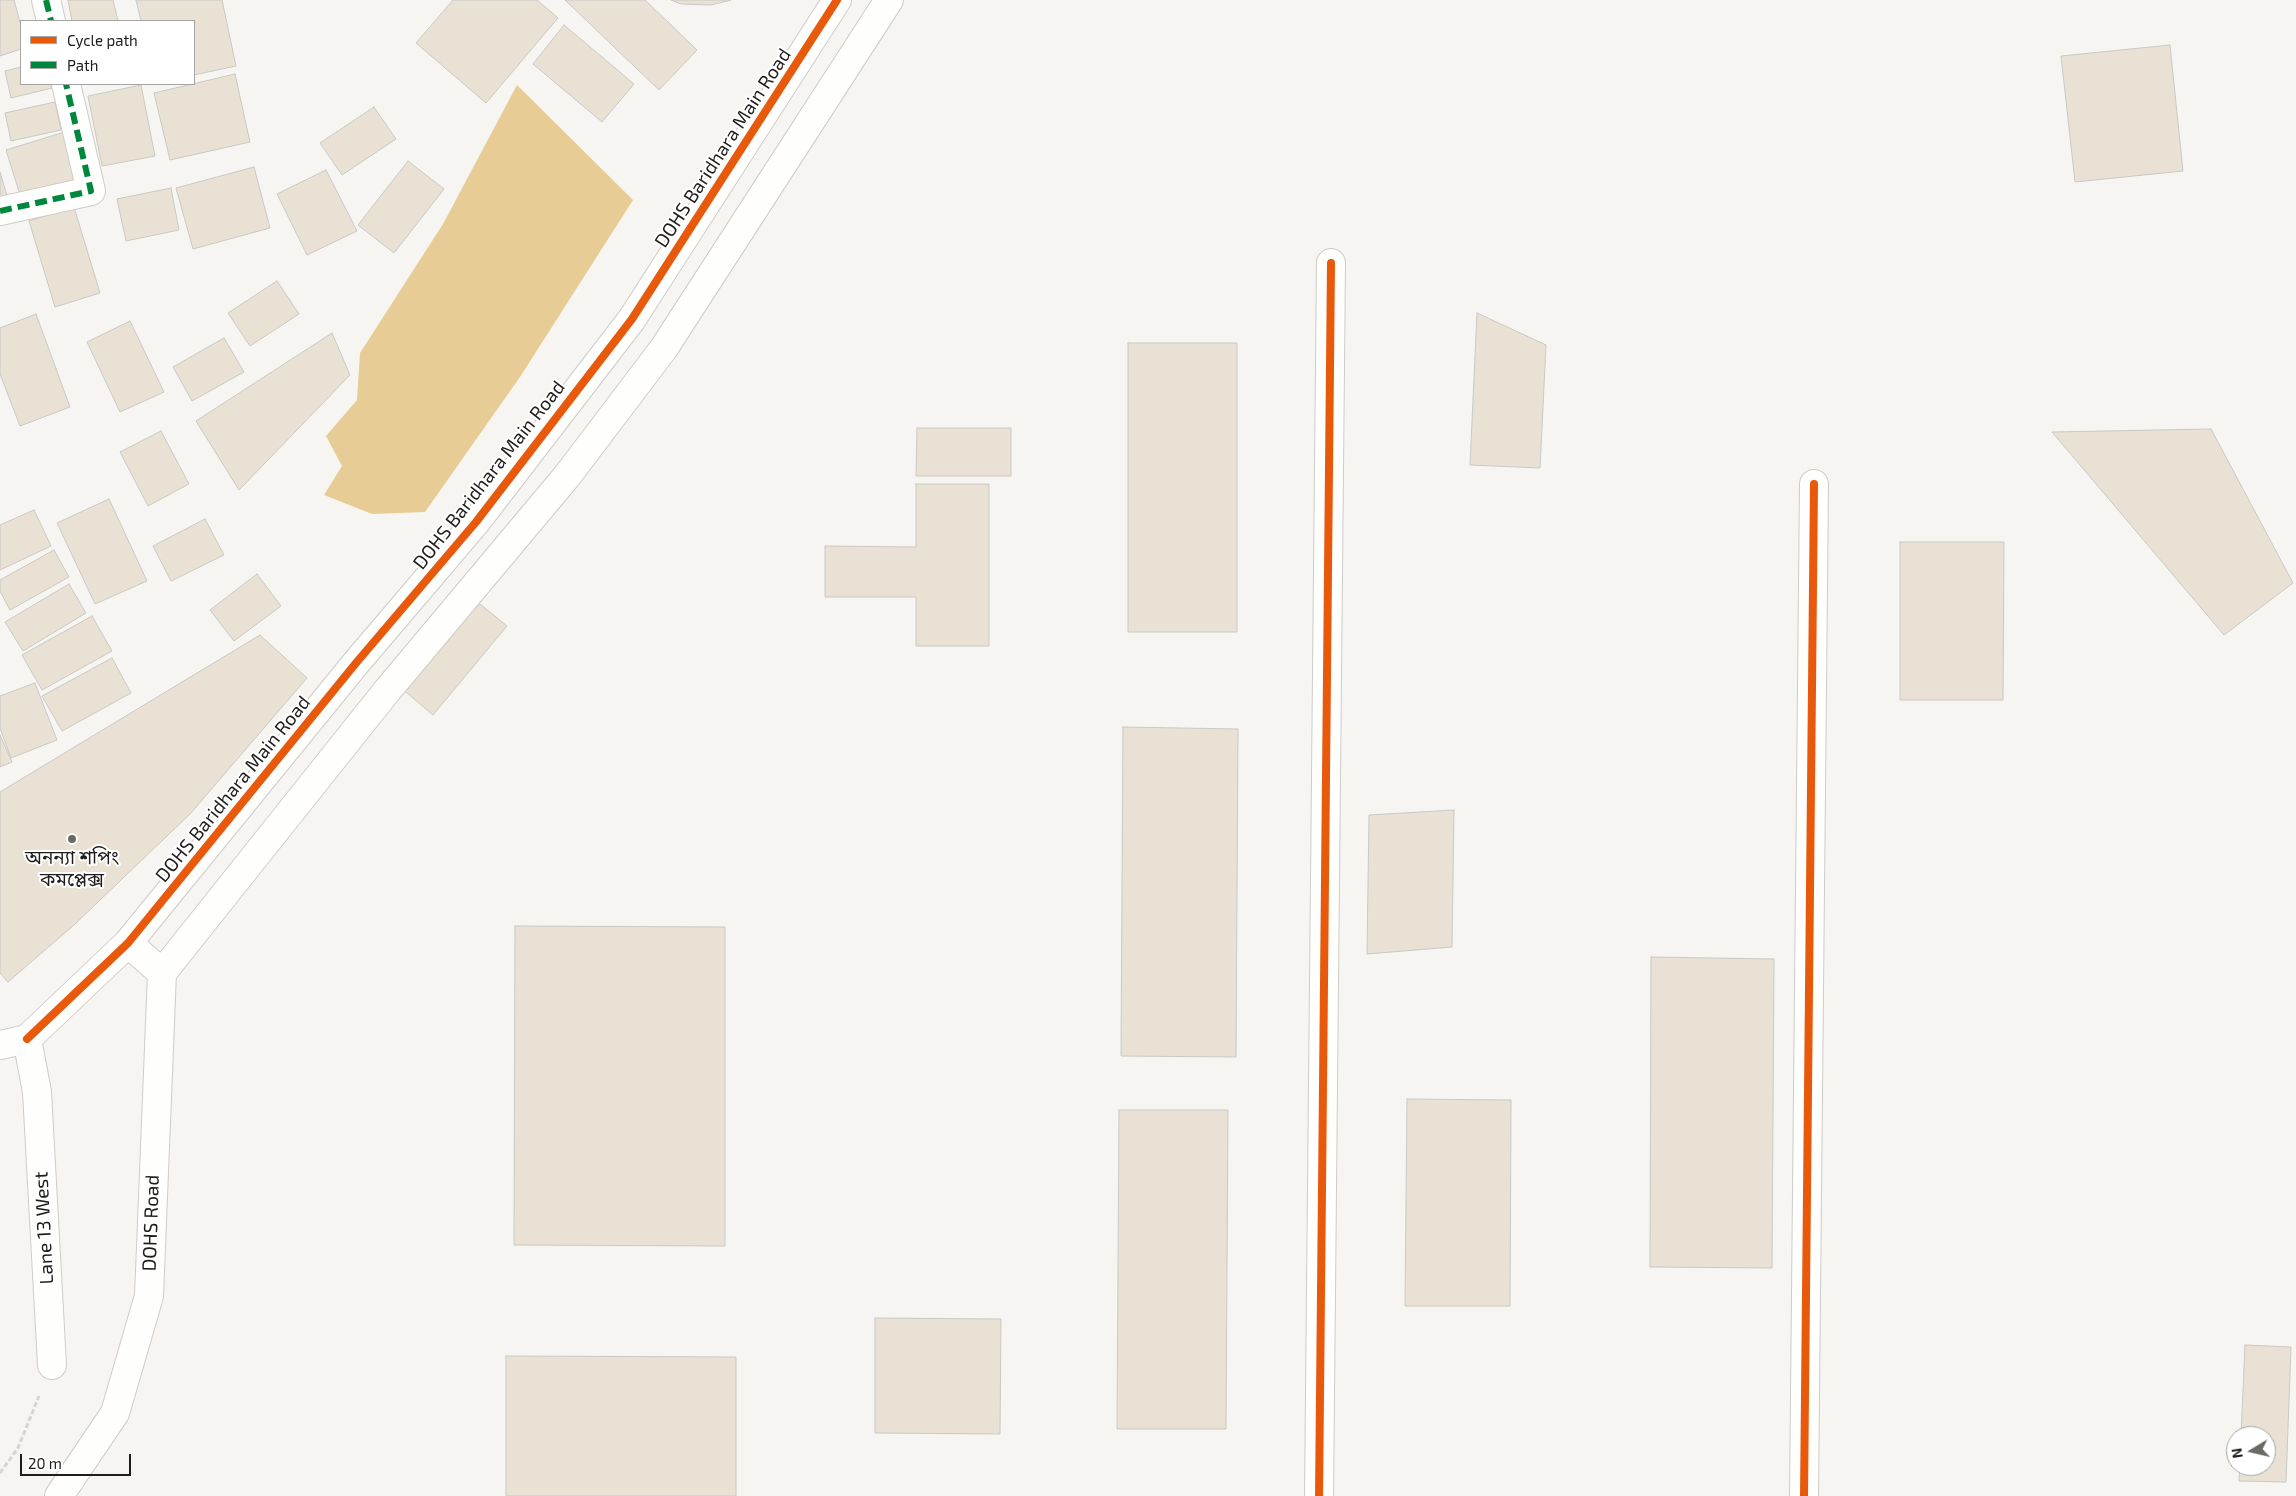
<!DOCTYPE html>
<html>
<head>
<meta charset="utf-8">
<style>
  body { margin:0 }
  #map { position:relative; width:2296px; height:1496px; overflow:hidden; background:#f7f5f1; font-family:"Exo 2",sans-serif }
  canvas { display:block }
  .legend { position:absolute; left:20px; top:20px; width:175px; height:65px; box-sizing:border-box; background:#fff; border:1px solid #a5a5a4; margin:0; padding:6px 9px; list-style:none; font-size:15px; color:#1e1d1b }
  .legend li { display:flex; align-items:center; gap:10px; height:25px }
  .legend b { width:25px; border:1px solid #a5a5a4 }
  .north { position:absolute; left:2226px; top:1426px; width:50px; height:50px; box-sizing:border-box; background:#fff; border:1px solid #a5a5a4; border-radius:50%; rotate:261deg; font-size:14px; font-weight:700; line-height:20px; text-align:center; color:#1e1d1b }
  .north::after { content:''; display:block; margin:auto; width:18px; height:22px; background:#6a6966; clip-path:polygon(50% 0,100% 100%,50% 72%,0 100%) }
  .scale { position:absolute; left:20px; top:1454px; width:111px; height:22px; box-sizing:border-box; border:2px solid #1e1d1b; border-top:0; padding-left:6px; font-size:15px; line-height:18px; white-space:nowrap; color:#1e1d1b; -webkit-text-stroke:4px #fff; paint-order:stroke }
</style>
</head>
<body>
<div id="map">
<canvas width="2296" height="1496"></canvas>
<ul class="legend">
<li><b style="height:6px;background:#e8590c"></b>Cycle path</li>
<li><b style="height:6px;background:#00873e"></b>Path</li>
</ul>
<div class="north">N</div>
<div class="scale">20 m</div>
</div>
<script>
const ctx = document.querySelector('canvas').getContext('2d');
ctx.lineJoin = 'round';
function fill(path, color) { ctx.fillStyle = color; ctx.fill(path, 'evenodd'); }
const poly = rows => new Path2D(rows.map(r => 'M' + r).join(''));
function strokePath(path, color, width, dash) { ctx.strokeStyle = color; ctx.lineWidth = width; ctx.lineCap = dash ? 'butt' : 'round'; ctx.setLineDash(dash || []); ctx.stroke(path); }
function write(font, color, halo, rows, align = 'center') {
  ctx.font = font + ' "Exo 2","Noto Sans Bengali",sans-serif'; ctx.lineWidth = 4; ctx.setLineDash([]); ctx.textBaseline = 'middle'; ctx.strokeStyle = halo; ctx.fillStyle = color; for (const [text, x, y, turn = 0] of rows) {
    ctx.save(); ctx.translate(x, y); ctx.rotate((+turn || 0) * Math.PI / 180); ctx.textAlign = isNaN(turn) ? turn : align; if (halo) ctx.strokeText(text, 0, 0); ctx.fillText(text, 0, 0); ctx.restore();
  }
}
fill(poly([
  [517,85,633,200,520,377,425,512,372,514,324,495,342,466,326,436,357,400,360,353,443,224]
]), '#e8cc96');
const building = poly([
  [0,0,14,0,21,26,21,49,0,56,0,0],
  [68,0,113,0,118,21,72,21,68,0],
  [136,0,222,0,236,66,194,75,194,21,141,21,136,0],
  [453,0,537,0,558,18,486,103,416,43,453,0],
  [565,0,645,0,697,50,659,90,565,0],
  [671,0,731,0,711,5,681,4,671,0],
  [564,25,634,84,602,122,533,64,564,25],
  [2170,45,2183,171,2075,182,2061,56,2170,45],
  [21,67,21,84,51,84,52,88,11,98,5,71,21,67],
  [235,74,250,142,170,160,154,93,235,74],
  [141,85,155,156,102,166,88,96,141,85],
  [55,102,61,130,11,141,5,113,55,102],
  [374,107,396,139,342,175,320,143,374,107],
  [71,130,87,182,22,201,6,150,71,130],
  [408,161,444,189,394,253,358,225,408,161],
  [254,167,270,228,193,249,176,188,254,167],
  [326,170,357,231,307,255,277,194,326,170],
  [0,172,8,199,0,202,0,172],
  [171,188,179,230,126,241,117,199,171,188],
  [74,207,100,293,55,307,29,221,74,207],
  [277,281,299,314,250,346,228,313,277,281],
  [1477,313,1546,345,1540,468,1470,465,1477,313],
  [36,314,70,407,20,426,0,374,0,328,36,314],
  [130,321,164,392,120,412,87,342,130,321],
  [332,333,350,375,239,490,196,421,332,333],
  [224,338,244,372,192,401,173,367,224,338],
  [1128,343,1237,343,1237,632,1128,632,1128,343],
  [917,428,1011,428,1011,476,916,476,917,428],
  [2211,429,2293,583,2224,635,2052,432,2211,429],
  [161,431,189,484,148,506,120,452,161,431],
  [916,484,989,484,989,646,916,646,916,597,825,597,825,546,916,547,916,484],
  [109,499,147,581,95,604,57,523,109,499],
  [34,510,51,546,0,570,0,525,34,510],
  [205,519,224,555,171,581,153,546,205,519],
  [1900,542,2004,542,2003,700,1900,700,1900,542],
  [54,550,69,577,10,610,0,591,0,580,54,550],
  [257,574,281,606,234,641,210,610,257,574],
  [69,584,86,613,23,651,5,622,69,584],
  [474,599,507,626,433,715,400,687,474,599],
  [92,616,112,651,42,690,22,655,92,616],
  [260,635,307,678,190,814,74,925,8,982,0,973,0,792,260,635],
  [112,658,131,693,62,731,42,696,112,658],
  [35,683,57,740,11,758,0,728,0,696,35,683],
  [1123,727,1238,729,1236,1057,1121,1056,1123,727],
  [0,735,12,762,0,767,0,735],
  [1454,810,1452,947,1367,954,1369,815,1454,810],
  [515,926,725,927,725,1246,514,1245,515,926],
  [1651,957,1774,959,1772,1268,1650,1267,1651,957],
  [1407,1099,1511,1100,1510,1306,1405,1306,1407,1099],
  [1119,1110,1228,1110,1226,1429,1117,1429,1119,1110],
  [875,1318,1001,1319,1000,1434,875,1433,875,1318],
  [2245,1345,2291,1347,2286,1482,2239,1481,2240,1466,2266,1466,2266,1436,2241,1436,2245,1345],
  [506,1356,736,1357,736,1496,506,1496,506,1356]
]);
fill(building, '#e9e2d4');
strokePath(building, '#c9c8c5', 1);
const street = poly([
  [46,0,51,21],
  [0,211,91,191,66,84],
  [27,1039,37,1092,52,1365],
  [27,1039,128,943],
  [0,1045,27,1039],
  [1319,1496,1331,263],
  [1804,1496,1814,484]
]);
const secondary = poly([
  [162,973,128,943,356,663,476,522,632,319,837,0],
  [162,973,386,692,567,476,664,348,889,0],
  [59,1496,115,1413,149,1296,162,973]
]);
strokePath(street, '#ceccc9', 30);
strokePath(secondary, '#ceccc9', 30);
strokePath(poly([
  [0,1473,18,1448,39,1396]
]), '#d4d4d3', 3, [5, 2.5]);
strokePath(street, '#fefefd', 28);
strokePath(secondary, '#fefefd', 28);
strokePath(poly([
  [46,0,51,21],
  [0,211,91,191,66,84]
]), '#00873e', 6, [12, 6]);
strokePath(poly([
  [27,1039,128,943,356,663,476,522,632,319,837,0],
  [1319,1496,1331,263],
  [1804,1496,1814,484]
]), '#e8590c', 8);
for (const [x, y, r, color] of [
  [72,839,5,"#6a6966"]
]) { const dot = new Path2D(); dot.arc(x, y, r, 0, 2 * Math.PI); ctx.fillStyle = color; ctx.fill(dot); strokePath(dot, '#fff', 2); }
write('19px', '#1e1d1b', '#fff', [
  ["DOHS Baridhara Main Road",723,148,-57],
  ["DOHS Baridhara Main Road",489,475,-52],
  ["DOHS Baridhara Main Road",233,789,-51],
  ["DOHS Road",151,1223,-88],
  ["Lane 13 West",44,1228,-93]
]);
write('19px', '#1e1d1b', '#fff', [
  ["অনন্যা শপিং",72,858],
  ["কমপ্লেক্স",72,880]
]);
</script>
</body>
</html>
